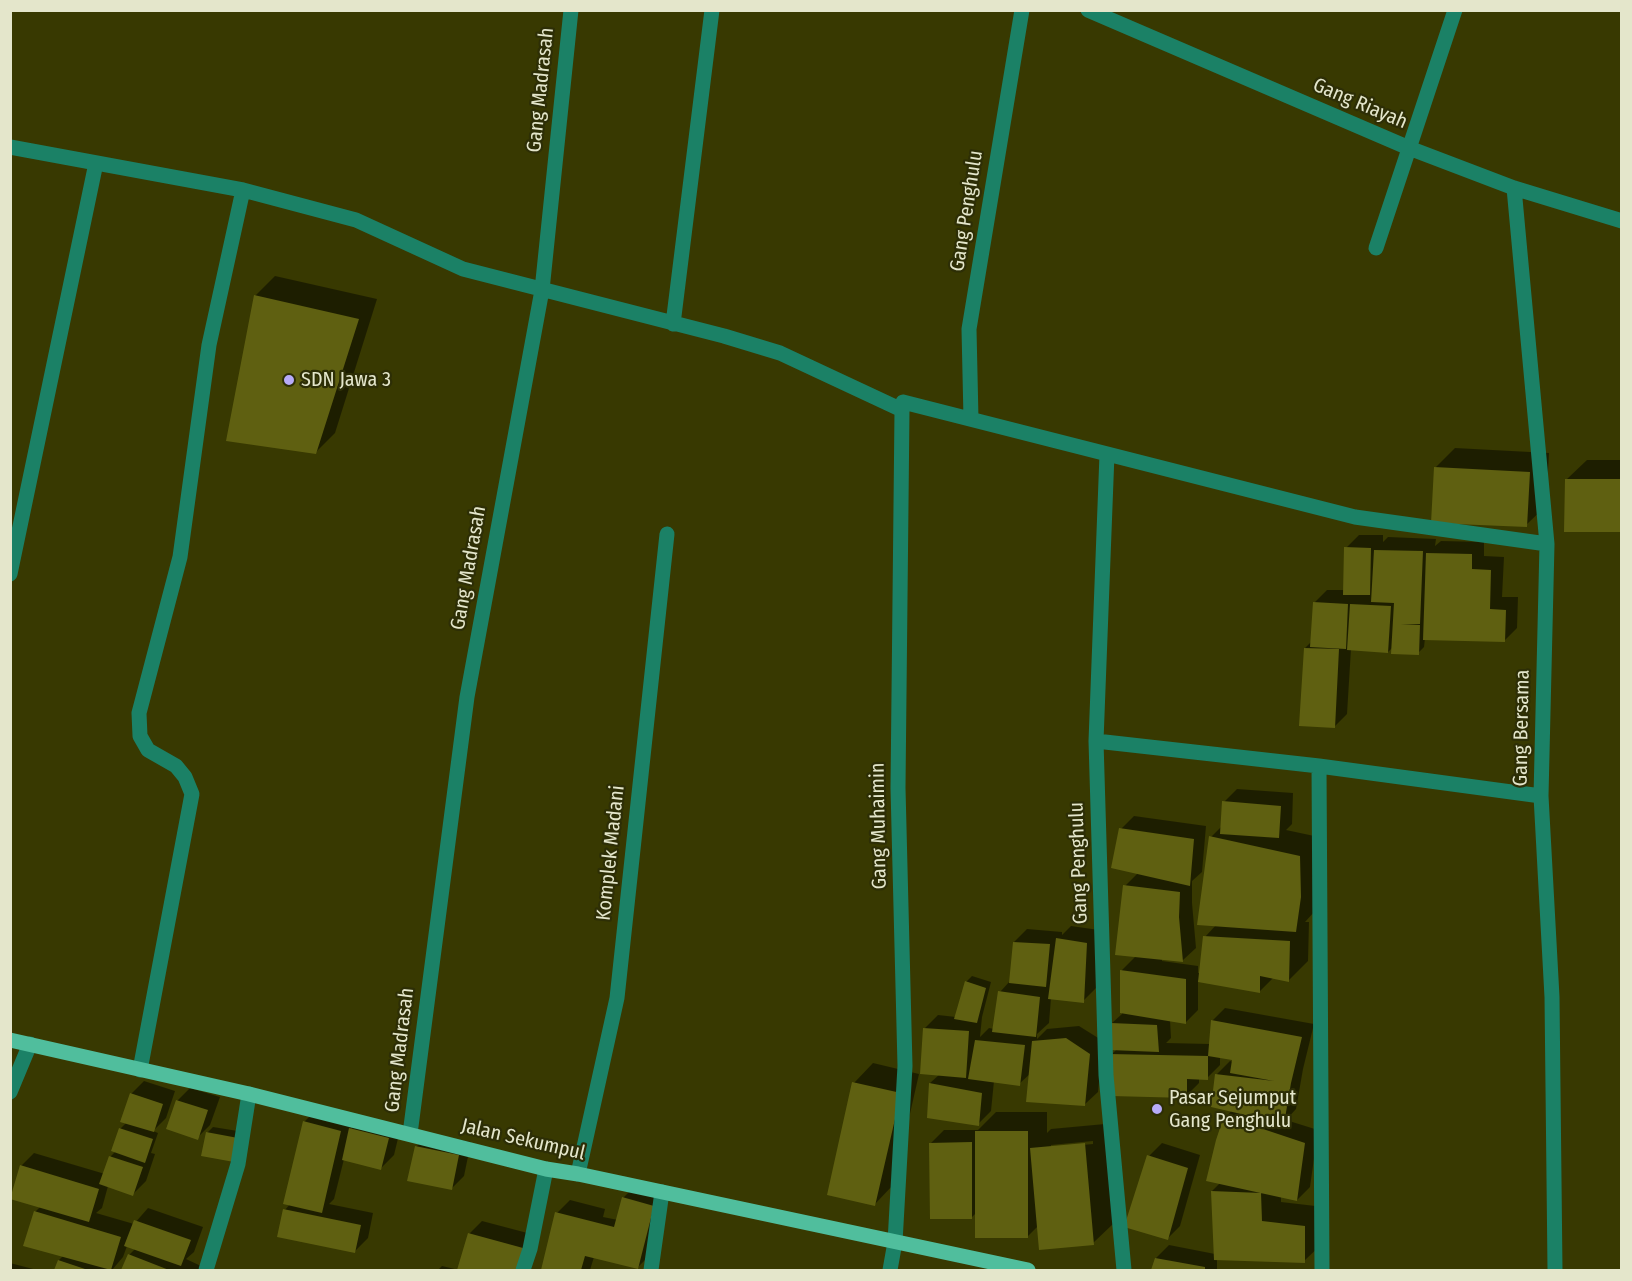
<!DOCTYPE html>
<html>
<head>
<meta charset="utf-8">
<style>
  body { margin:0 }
  #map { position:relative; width:1632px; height:1281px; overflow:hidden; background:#383901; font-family:"Fira Sans Condensed",sans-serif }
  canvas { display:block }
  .frame { position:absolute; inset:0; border:12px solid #e4e6cb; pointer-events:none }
</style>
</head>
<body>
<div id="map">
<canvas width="1632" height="1281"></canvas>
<div class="frame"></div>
</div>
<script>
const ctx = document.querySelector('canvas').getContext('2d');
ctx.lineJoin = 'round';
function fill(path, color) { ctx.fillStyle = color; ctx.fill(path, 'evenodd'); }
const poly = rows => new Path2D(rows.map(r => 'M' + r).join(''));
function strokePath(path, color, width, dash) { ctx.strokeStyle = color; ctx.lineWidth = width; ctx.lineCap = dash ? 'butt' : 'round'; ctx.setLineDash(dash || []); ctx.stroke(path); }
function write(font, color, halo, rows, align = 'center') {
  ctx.font = font + ' "Fira Sans Condensed",sans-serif'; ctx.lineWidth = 4.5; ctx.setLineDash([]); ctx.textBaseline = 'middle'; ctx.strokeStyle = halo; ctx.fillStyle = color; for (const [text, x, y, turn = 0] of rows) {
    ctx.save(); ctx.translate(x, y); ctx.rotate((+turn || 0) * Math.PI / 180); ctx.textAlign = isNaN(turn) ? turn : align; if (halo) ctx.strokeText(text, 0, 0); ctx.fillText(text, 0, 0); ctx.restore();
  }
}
fill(poly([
  [275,276,377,299,335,433,315,453,255,296],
  [1455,448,1549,453,1546,506,1526,525,1435,468],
  [1587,460,1622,460,1622,531,1567,479],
  [1359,535,1383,535,1383,542,1388,537,1436,539,1435,546,1441,541,1484,542,1484,556,1504,557,1502,597,1518,597,1517,628,1504,641,1425,638,1424,647,1418,653,1393,647,1388,652,1351,649,1347,714,1334,727,1305,648,1312,641,1314,603,1327,590,1345,590,1346,548],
  [1237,789,1293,793,1292,824,1286,830,1319,837,1315,911,1305,922,1309,922,1308,961,1289,980,1274,977,1260,991,1198,980,1198,1010,1185,1023,1170,1020,1171,1038,1166,1043,1210,1044,1212,1021,1225,1008,1314,1024,1303,1069,1296,1109,1286,1120,1318,1130,1310,1187,1297,1200,1281,1196,1281,1202,1324,1207,1324,1242,1304,1261,1217,1258,1217,1270,1153,1270,1156,1258,1169,1245,1215,1254,1212,1191,1221,1182,1226,1117,1232,1110,1217,1074,1230,1061,1233,1062,1234,1059,1220,1057,1220,1065,1207,1078,1199,1078,1199,1083,1186,1096,1111,1055,1117,1049,1112,1023,1122,1014,1122,970,1136,956,1125,886,1138,873,1121,829,1134,816,1206,826,1202,872,1192,881,1192,903,1196,948,1183,960,1162,958,1162,961,1198,966,1198,973,1200,973,1205,937,1216,925,1211,837,1222,826,1224,802],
  [1071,926,1099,930,1096,988,1083,1001,1051,998,1049,1023,1037,1034,1037,1039,1047,1029,1079,1026,1103,1041,1098,1092,1084,1105,1031,1073,1019,1084,994,1081,991,1111,978,1124,930,1083,940,1074,925,1028,938,1015,956,1017,966,982,972,976,991,982,982,1017,980,1037,989,1028,994,1029,1000,992,1010,981,1014,942,1027,929,1062,932,1062,935],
  [873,1063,919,1074,894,1184,875,1204,854,1083],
  [144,1081,175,1091,166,1118,153,1131,158,1133,151,1153,155,1154,146,1181,133,1194,108,1186,102,1208,96,1213,134,1224,148,1208,203,1227,194,1252,186,1259,201,1266,199,1270,123,1270,129,1255,135,1249,127,1246,123,1257,112,1270,56,1270,59,1260,63,1256,35,1212,41,1206,21,1166,34,1153,105,1174,111,1156,116,1151,120,1129,127,1122,131,1094],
  [190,1088,220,1097,210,1125,197,1138,177,1101],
  [317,1109,353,1118,351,1129,364,1116,401,1126,394,1155,381,1168,344,1159,334,1199,329,1204,373,1213,368,1238,355,1251,285,1210,290,1204,304,1122],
  [996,1112,1047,1112,1047,1133,1051,1129,1105,1124,1113,1224,1093,1243,1038,1226,1028,1236,977,1212,972,1217,931,1143,944,1130,978,1130],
  [1093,1141,1093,1144,1051,1148,1051,1145],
  [213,1127,244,1132,239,1154,207,1133],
  [429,1134,471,1142,464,1176,451,1189,416,1147],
  [1162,1143,1200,1155,1180,1226,1167,1239,1149,1156],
  [636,1185,666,1193,651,1254,638,1267,594,1257,590,1270,542,1270,557,1213,570,1200,605,1209,603,1217,618,1220,623,1198],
  [482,1221,535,1235,525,1270,438,1270,442,1266,459,1270,469,1234],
  [10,1263,37,1270,10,1270]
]), '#0007');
fill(poly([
  [254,295,359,319,316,454,226,441],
  [1434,467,1530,472,1527,527,1431,523],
  [1565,479,1622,479,1622,532,1564,532],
  [1344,547,1371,548,1370,595,1343,595],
  [1374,550,1423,551,1420,624,1401,624,1420,625,1419,655,1391,654,1394,603,1371,602],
  [1426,553,1472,554,1472,569,1491,570,1490,609,1506,610,1505,642,1423,640],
  [1313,602,1348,604,1346,649,1310,647],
  [1350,604,1391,606,1388,653,1347,650],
  [1304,648,1339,649,1335,728,1299,726],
  [1222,801,1281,806,1279,838,1220,834],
  [1119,828,1194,839,1190,886,1111,868],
  [1209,836,1300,856,1301,897,1296,932,1197,925],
  [1123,885,1180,892,1179,917,1183,962,1115,955],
  [1203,936,1290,941,1289,982,1260,976,1260,993,1198,982],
  [1056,938,1087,943,1084,1003,1048,999],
  [1013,942,1050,944,1046,987,1009,983],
  [1120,970,1186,979,1186,1024,1120,1013],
  [965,981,986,988,977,1023,954,1019],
  [998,991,1040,997,1036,1037,992,1032],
  [1211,1020,1302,1037,1291,1083,1284,1124,1211,1107,1215,1074,1274,1081,1230,1073,1232,1060,1208,1056,1208,1080,1187,1079,1187,1098,1111,1096,1109,1054,1208,1056],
  [1111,1023,1157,1025,1159,1052,1110,1050],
  [923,1028,969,1031,966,1078,920,1074],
  [1066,1038,1090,1054,1085,1106,1026,1102,1032,1041],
  [975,1040,1025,1045,1020,1086,968,1079],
  [852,1082,901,1093,875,1206,827,1195],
  [929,1083,982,1093,979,1126,927,1118],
  [130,1093,163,1104,154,1132,120,1122],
  [176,1100,208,1110,198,1140,166,1129],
  [1224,1116,1305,1143,1297,1201,1206,1181,1216,1140],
  [303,1121,341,1131,322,1213,283,1204],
  [119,1128,153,1139,145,1163,111,1151],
  [349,1128,389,1138,381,1170,342,1160],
  [975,1131,1028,1131,1028,1238,975,1238],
  [206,1132,238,1138,234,1162,201,1156],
  [972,1142,972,1219,930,1219,929,1143],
  [1085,1143,1094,1245,1039,1250,1030,1148],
  [415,1146,459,1155,452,1190,407,1181],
  [1147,1155,1188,1168,1168,1240,1124,1227],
  [109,1156,143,1167,133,1196,99,1184],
  [20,1165,99,1189,89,1222,10,1199],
  [1211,1191,1261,1193,1262,1221,1305,1226,1305,1263,1214,1260],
  [622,1197,654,1206,638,1269,585,1256,581,1270,541,1270,555,1212,614,1227],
  [283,1209,361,1225,355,1253,277,1237],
  [34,1211,121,1237,111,1270,23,1246],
  [134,1220,191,1240,181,1266,124,1246],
  [468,1233,523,1248,517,1270,457,1270],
  [128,1254,169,1270,121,1270],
  [1155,1258,1205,1267,1205,1270,1151,1270],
  [58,1260,88,1270,54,1270]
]), '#5f6011');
strokePath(poly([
  [1088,10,1409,148,1514,188,1622,221],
  [10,147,243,190,356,220,463,269,724,336,780,353,902,410,903,402,1355,517,1547,544],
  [1514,188,1547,544,1541,796,1552,997,1555,1270],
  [1376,248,1455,10],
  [673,324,712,10],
  [971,419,969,329,1022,10],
  [1107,454,1096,741,1106,1075,1124,1270],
  [10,574,96,163],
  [1096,741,1319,766,1541,796],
  [1319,766,1322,1270],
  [140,1070,192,794,185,777,176,766,148,750,140,736,139,713,180,557,209,345,243,190],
  [10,1092,30,1044],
  [410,1134,467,697,542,290,571,10],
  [578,1174,617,998,667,534],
  [206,1270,238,1164,249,1094],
  [523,1270,530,1249,546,1169],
  [651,1270,662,1192],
  [890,1270,895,1242,905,1066,898,788,902,410]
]), '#1b8166', 15);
strokePath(poly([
  [10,1040,249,1094,546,1169,578,1174,1028,1270]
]), '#50be9d', 15);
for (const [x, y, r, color] of [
  [289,380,6,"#b7abf8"],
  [1157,1109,6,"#b7abf8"]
]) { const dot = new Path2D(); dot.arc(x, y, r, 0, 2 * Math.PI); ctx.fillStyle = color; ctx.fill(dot); strokePath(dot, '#2d2e06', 2); }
write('20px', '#e4e6cb', '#2d2e06', [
  ["Gang Madrasah",541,90,-84],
  ["Gang Riayah",1360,104,23],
  ["Gang Penghulu",967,211,-81],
  ["Gang Madrasah",469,568,-80],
  ["Gang Bersama",1522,728,-89],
  ["Gang Muhaimin",879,826,-91],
  ["Komplek Madani",611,853,-84],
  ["Gang Penghulu",1079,863,-92],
  ["Gang Madrasah",400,1050,-83],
  ["Jalan Sekumpul",523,1140,13]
]);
write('20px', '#e4e6cb', '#2d2e06', [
  ["SDN Jawa 3",301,380],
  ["Pasar Sejumput",1169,1098],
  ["Gang Penghulu",1169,1121]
], 'left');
</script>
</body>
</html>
